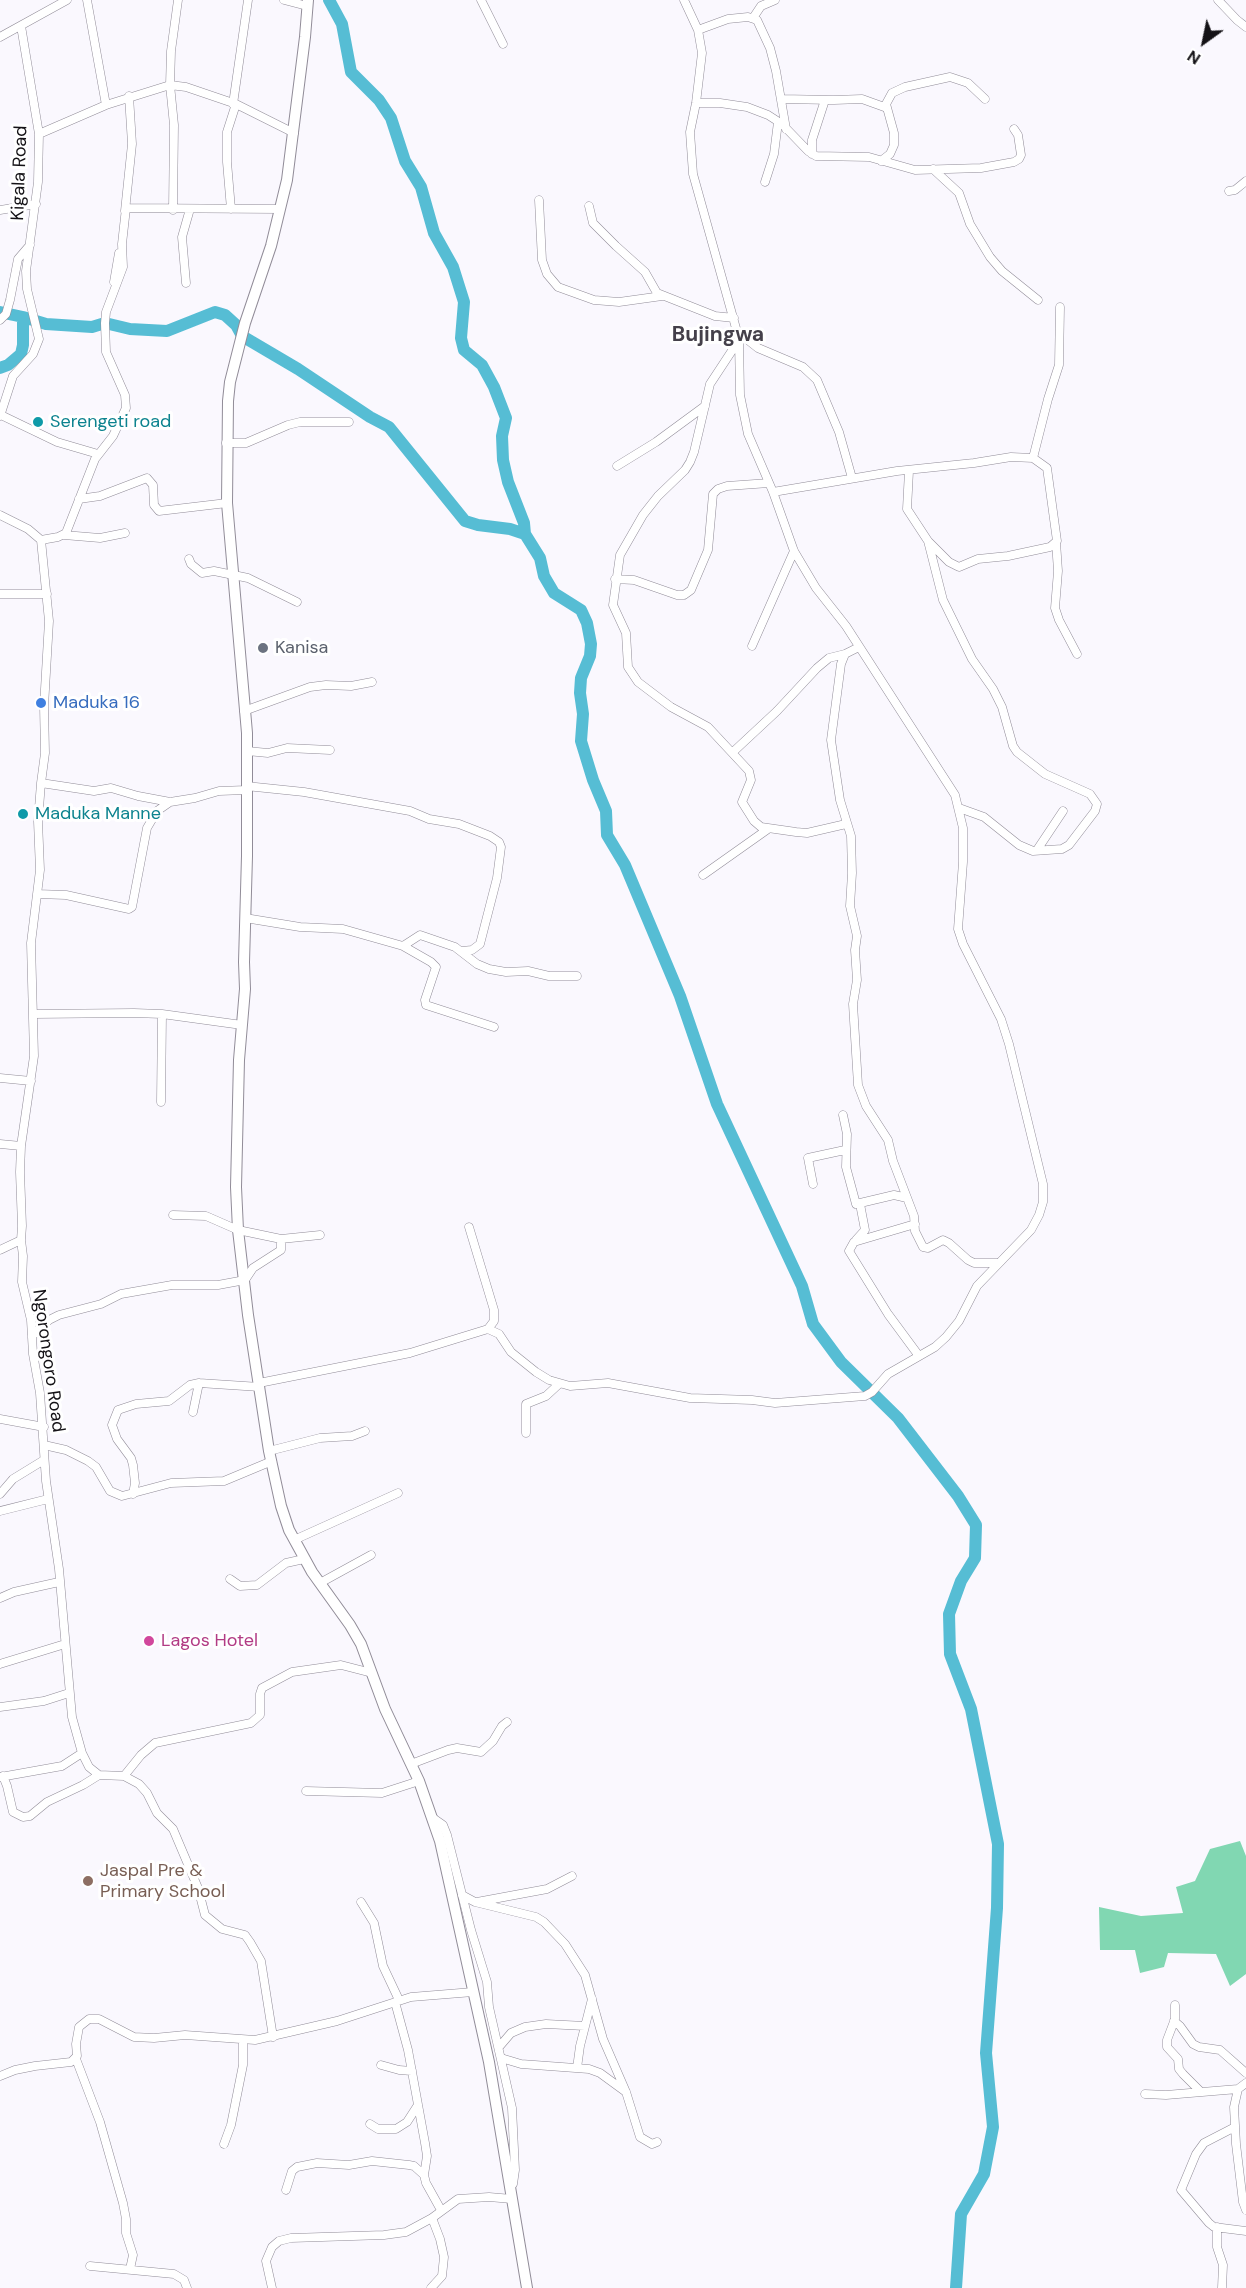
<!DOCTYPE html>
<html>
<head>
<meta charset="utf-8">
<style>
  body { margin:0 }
  #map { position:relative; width:1246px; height:2288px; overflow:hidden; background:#faf8fe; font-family:"DM Sans",sans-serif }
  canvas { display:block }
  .north { position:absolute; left:1174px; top:12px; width:60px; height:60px; -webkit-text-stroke:4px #fff; paint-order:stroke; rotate:213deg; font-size:16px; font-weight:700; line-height:24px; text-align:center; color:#141216 }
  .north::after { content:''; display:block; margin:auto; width:21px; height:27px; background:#141216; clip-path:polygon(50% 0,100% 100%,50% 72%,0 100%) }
</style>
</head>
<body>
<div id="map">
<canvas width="1246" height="2288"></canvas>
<div class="north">N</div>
</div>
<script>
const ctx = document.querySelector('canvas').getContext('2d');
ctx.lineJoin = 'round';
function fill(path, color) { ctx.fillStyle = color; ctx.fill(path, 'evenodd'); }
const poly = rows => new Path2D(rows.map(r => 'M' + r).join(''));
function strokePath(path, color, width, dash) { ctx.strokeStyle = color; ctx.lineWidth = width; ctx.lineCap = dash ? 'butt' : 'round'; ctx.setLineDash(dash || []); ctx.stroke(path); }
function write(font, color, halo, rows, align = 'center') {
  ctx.font = font + ' "DM Sans",sans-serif'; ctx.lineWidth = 6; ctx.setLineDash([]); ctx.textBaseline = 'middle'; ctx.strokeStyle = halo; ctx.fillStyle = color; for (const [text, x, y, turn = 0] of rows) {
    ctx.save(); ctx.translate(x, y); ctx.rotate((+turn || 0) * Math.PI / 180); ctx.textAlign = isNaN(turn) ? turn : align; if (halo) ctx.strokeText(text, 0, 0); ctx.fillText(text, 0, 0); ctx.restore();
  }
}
fill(poly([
  [1240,1841,1246,1856,1246,1974,1230,1986,1216,1954,1168,1953,1164,1967,1140,1973,1135,1950,1100,1950,1099,1907,1141,1916,1183,1913,1176,1887,1195,1881,1210,1849]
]), '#81d7b2');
strokePath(poly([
  [329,0,342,24,351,72,379,100,391,118,405,161,421,187,434,233,453,267,464,302,461,338,464,350,482,365,494,387,506,418,502,436,503,460,508,482,524,523,525,534],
  [0,312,23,317],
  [0,368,8,365,21,354,23,345,23,317,46,324,92,327,105,323,130,329,167,331,215,312,225,315,236,325,242,336,298,369,370,417,389,427,465,521,478,525,510,529,525,534,540,558,544,576,554,593,581,610,587,623,591,644,590,656,581,678,580,693,583,714,581,741,593,780,606,811,607,835,625,865,680,996,717,1104,802,1286,813,1324,841,1362,898,1418,958,1496,976,1525,975,1558,961,1581,949,1614,950,1654,971,1709,998,1844,997,1908,986,2053,993,2127,984,2174,961,2214,956,2288]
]), '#56bdd4', 12);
const street = poly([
  [87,0,106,105],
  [284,0,307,6],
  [481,0,503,44],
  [1218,0,1237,20,1246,27],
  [753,18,761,6,775,0],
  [698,30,728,19,748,17,757,20,770,48,776,71,786,129],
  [0,37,67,0],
  [781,99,834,100,862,99,887,108],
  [696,103,720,103,747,107,768,115,782,124,808,151,816,156,869,157,915,170,981,168,1014,162,1019,159,1021,155,1018,135,1014,129],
  [233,104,248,0],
  [39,134,106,105,170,85,186,87,236,104,294,133],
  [812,154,812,140,825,100],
  [881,161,890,154,894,145,894,133,886,104,892,93,905,87,950,77,968,83,985,99],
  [933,169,959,193,970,224,990,257,1002,271,1038,300],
  [765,182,774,154,778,122],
  [1229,191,1235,190,1246,181],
  [539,200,542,260,547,274,558,287,594,300,619,302,662,296],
  [589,206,593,223,616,246,645,272,657,293,715,316,734,318],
  [231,209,227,162,227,132,236,104],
  [0,210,36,204],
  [173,210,174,125,170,85,171,51,178,0],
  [125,211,132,144,129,96],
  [114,282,119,253],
  [186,283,182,237,190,209],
  [0,320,6,314,10,300,18,259,30,245],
  [739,333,758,348,803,367,817,380,839,432,852,478],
  [739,340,710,384,694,452,690,462,685,470,658,496,643,515,620,555,613,605,626,633,628,667,638,682,671,707,708,727,749,771,751,780,742,802,754,821,761,827,796,832,807,833,846,824],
  [1,415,57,442,98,454],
  [0,416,13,376,33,354,39,339,27,289,26,271,38,182,39,134,21,26],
  [226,443,246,443,288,425,300,422,349,422],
  [1033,458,1048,399,1059,365,1060,307],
  [617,466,656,442,705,406],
  [909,471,907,509,928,541,943,600,972,659,993,689,1002,707,1013,746,1017,752,1045,774,1090,794,1097,804,1095,811,1069,845,1062,849,1033,851,1019,845,984,817,959,808],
  [773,492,897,471,974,463,1011,457,1033,458,1047,468,1057,541,1050,547,1008,556,978,559,959,567,949,562,929,542],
  [79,499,100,496,147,478,153,485,154,505,159,511,227,503],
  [0,515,28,529,41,540,49,621,44,706,45,753,41,783,38,821,40,870,31,943,34,1056,21,1146,20,1172,22,1226,21,1240,23,1256,22,1282,31,1320,33,1354,40,1393,46,1481,59,1569,72,1717,82,1753,89,1767,99,1775,124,1776,139,1784,147,1793,157,1813,173,1829,198,1888,205,1915,222,1929,245,1935,250,1942,261,1961,273,2037],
  [64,535,100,538,125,533],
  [41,540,58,537,66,533,95,459,113,436,126,408,125,395,106,352,105,323,106,312,123,267,122,244,126,208,280,209],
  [1056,542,1058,571,1055,608,1059,620,1077,654],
  [189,559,191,564,202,573,214,571,248,578,297,602],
  [615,579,634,580,677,595,684,595,691,590,708,550,713,494,718,489,727,486,769,483],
  [0,594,47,594],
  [752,646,794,551],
  [859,647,845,654,841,664,831,740,840,800,851,836,852,873,850,906,857,936,855,950,857,980,853,1004,858,1085,866,1106,888,1140,893,1161,914,1216,915,1231,923,1247,928,1248,943,1240,949,1243,968,1260,974,1263,997,1263],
  [244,711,310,687,326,685,351,686,372,682],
  [247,751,268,753,287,748,330,750],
  [733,752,777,711,817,668,829,658,845,654],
  [41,783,94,791,111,788,138,796,170,802,195,798,219,791,246,790],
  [246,786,304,792,410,811,429,819,459,824,490,836,499,842,501,847,497,878,480,944,472,950,462,951],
  [1037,850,1063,811],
  [703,875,768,829],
  [37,894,66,895,129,909,132,907,147,828,157,811,170,802],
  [245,918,300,927,343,929,403,946,420,935,455,947,477,964,489,969,506,972,528,971,549,976,577,976],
  [403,946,431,962,436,967,425,1000,426,1005,494,1027],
  [33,1014,134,1013,162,1014,242,1025],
  [0,1078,31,1081],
  [161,1102,162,1014],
  [843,1115,847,1134,846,1167,856,1204,894,1195,907,1198],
  [0,1144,21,1146],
  [813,1184,808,1158,845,1150],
  [173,1215,206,1216,238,1230,281,1239,320,1235],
  [915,1224,854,1242,849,1251,888,1314,919,1356],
  [469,1227,494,1310,494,1321,488,1329],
  [856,1240,865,1230,860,1204],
  [0,1250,21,1240],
  [32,1336,49,1320,59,1315,101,1304,121,1294,172,1285,218,1285,245,1280,253,1268,281,1250,281,1239],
  [259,1383,410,1353,488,1329,499,1334,511,1352,536,1372,549,1380,570,1386,608,1383,690,1398,752,1400,775,1403,865,1396,872,1392,888,1374,935,1347,946,1337,959,1321,977,1286,1031,1230,1039,1215,1043,1202,1043,1184,1009,1044,1001,1019,963,944,958,929,963,862,963,828,955,795,846,626,816,588,794,551,773,492,748,434,740,395,739,339,693,174,690,132,696,103,702,53,698,30,684,0],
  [193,1412,199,1383],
  [0,1419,44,1427],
  [526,1433,526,1404,546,1396,559,1384],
  [44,1445,66,1450,88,1461,96,1467,110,1491,122,1496,171,1483,224,1481,272,1461],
  [269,1451,320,1438,352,1436,365,1431],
  [0,1494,13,1479,44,1460],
  [133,1494,135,1483,133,1465,131,1458,117,1439,112,1425,118,1410,136,1404,169,1401,190,1385,199,1383,260,1387],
  [0,1511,48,1499],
  [294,1540,398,1493],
  [230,1579,240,1586,257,1585,286,1563,304,1559],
  [320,1583,371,1555],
  [0,1598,14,1592,59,1582],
  [0,1664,65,1644],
  [0,1707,44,1701,69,1693],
  [411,1764,448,1750,457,1748,481,1752,493,1741,502,1726,507,1722],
  [3,1776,7,1786,13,1812,23,1817,30,1816,47,1802,83,1785,99,1775],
  [124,1776,141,1755,155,1743,251,1723,260,1715,260,1694,262,1688,292,1672,341,1665,372,1673],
  [0,1777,62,1766,82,1753],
  [306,1791,382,1793,419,1781],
  [433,1818,443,1825,447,1835,471,1930,487,1982,489,2007,512,2108,515,2170,513,2184,510,2187],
  [462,1895,475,1902,536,1917,544,1922,565,1944,585,1975,603,2039,626,2092,640,2137,652,2144,657,2142],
  [361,1902,374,1923,383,1966,399,2000],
  [477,1902,547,1889,572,1876],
  [395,2002,408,2050,425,2143,427,2156,424,2175,426,2183,441,2210],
  [1175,2005,1175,2019,1167,2040,1167,2047,1178,2059,1179,2069,1183,2074,1200,2091],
  [1174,2021,1180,2026,1193,2044,1199,2047,1220,2050,1246,2073],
  [499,2047,511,2033,525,2027,546,2024,585,2026],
  [501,2058,521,2064,589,2069,600,2073,626,2092],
  [76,2059,100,2122,123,2203,126,2219,126,2233,133,2255,130,2269],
  [381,2065,399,2070,412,2071],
  [577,2068,580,2046,592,1999],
  [0,2076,15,2070,35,2066,71,2062,77,2056,76,2044,79,2027,89,2019,99,2019,134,2037,154,2038,185,2035,255,2040,337,2021,411,1997,473,1992],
  [1246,2083,1238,2089,1234,2107,1236,2144,1243,2202,1246,2210],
  [1145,2094,1166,2095,1238,2089],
  [370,2124,378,2129,396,2129,407,2122,418,2105],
  [1235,2127,1204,2143,1196,2154,1181,2190,1209,2223,1214,2227,1246,2231],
  [224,2144,231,2125,243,2065,243,2040],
  [286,2190,292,2171,297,2167,317,2163,349,2165,372,2161,409,2165,414,2166,424,2175],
  [1217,2227,1217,2247,1223,2265,1222,2288],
  [90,2266,174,2274,184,2280,187,2288],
  [272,2288,266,2261,272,2247,279,2241,291,2238,384,2235,406,2232,432,2218,458,2199,489,2197,512,2199],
  [431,2288,442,2276,444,2257,440,2239,432,2218]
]);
const secondary = poly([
  [308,0,305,37,287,180,271,246,245,323,230,382,228,401,227,503,247,733,247,856,244,962,245,989,239,1060,236,1187,238,1230,248,1315,269,1451,281,1506,289,1530,312,1572,350,1625,361,1644,385,1709,419,1781,440,1841,489,2062,527,2288]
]);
strokePath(street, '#918c98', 9);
strokePath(secondary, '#918c98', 12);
strokePath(street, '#fff', 8);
strokePath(secondary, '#fff', 10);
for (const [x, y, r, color] of [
  [38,422,6,"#0f9aa8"],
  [263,648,6,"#6b7280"],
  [41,703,6,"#3f7fe0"],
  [23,814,6,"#0f9aa8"],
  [149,1641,6,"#d1479c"],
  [88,1881,6,"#8d6e63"]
]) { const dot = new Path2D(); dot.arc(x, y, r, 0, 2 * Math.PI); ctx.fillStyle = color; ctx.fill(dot); strokePath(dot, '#fff', 2); }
write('18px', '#141216', '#fff', [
  ["Kigala Road",20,173,-88],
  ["Ngorongoro Road",48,1361,82]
]);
write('18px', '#0d838f', '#fff', [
  ["Serengeti road",50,422],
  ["Maduka Manne",35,814]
], 'left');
write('18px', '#5b616d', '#fff', [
  ["Kanisa",275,648]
], 'left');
write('18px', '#366cbe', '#fff', [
  ["Maduka 16",53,703]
], 'left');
write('18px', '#b23c85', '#fff', [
  ["Lagos Hotel",161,1641]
], 'left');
write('18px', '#785e54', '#fff', [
  ["Jaspal Pre &",100,1871],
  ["Primary School",100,1892]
], 'left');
write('bold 21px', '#44404a', '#fff', [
  ["Bujingwa",718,335]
]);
</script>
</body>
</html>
